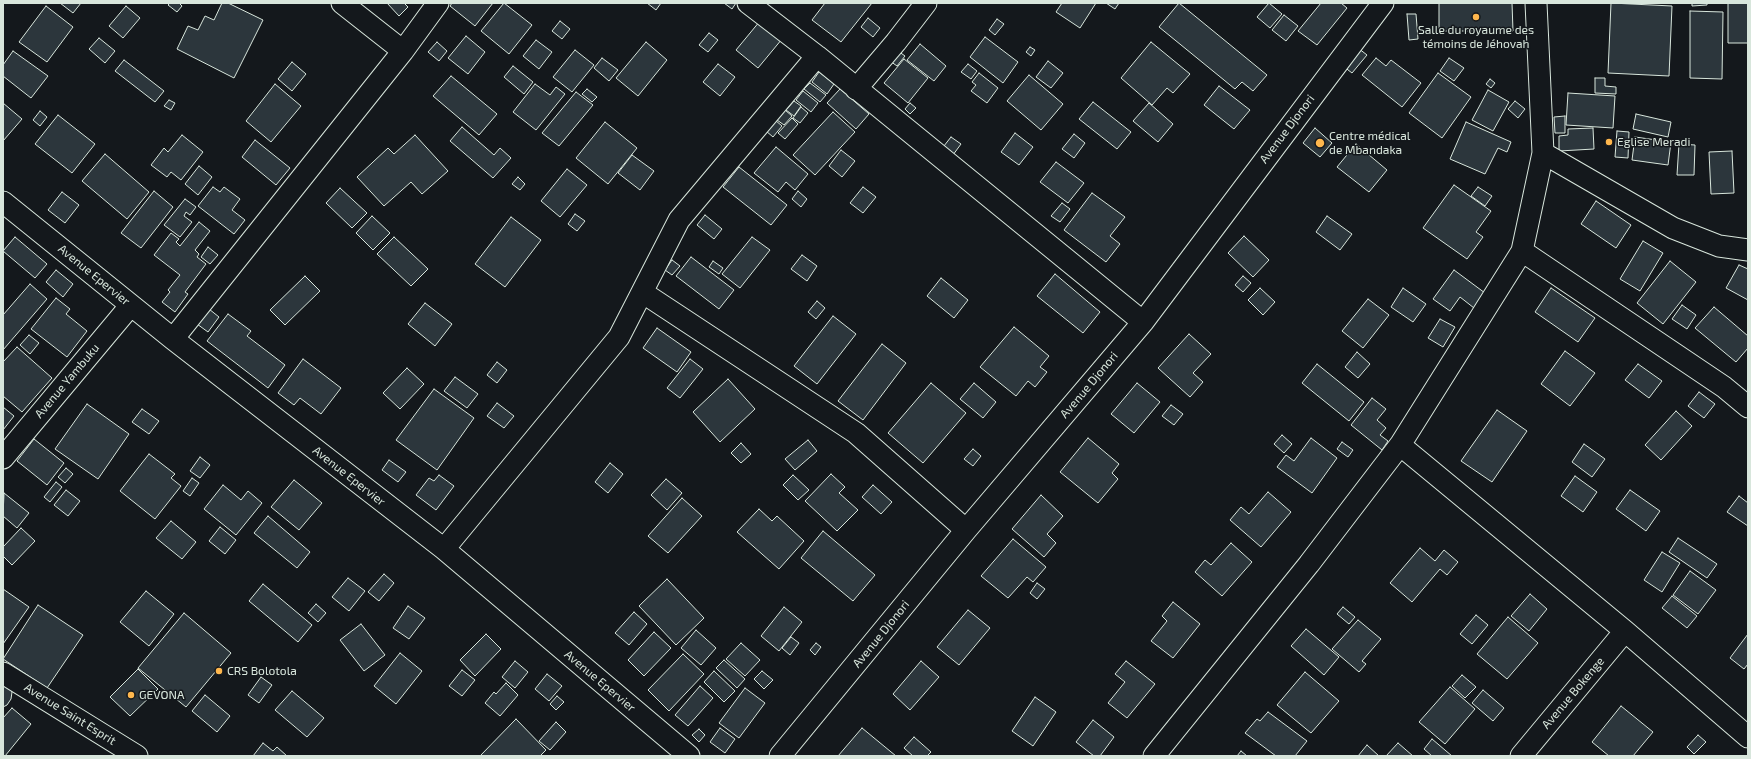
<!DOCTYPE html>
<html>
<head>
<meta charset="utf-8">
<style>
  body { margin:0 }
  #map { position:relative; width:1751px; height:759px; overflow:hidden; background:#14181c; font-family:"Exo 2",sans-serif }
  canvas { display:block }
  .frame { position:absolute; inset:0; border:4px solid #d8e6dc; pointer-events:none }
</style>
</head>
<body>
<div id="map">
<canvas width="1751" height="759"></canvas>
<div class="frame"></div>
</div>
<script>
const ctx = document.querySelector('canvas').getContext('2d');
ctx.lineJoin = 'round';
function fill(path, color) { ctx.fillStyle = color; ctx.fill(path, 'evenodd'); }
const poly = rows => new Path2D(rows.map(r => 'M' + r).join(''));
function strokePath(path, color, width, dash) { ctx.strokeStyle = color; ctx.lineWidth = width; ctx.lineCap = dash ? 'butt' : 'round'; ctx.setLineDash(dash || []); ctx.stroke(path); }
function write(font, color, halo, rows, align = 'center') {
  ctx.font = font + ' "Exo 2",sans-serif'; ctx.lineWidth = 3; ctx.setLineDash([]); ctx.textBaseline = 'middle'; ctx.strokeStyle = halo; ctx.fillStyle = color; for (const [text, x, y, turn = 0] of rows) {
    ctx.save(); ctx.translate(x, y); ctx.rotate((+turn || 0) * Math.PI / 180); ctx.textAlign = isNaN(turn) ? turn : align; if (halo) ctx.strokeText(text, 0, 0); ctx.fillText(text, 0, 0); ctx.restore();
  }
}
const building = poly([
  [60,3,81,3,73,13,60,3],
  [170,3,179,3,182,6,177,12,168,5,170,3],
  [222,3,228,3,263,20,234,78,177,49,188,26,198,30,205,16,214,20,222,3],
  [387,3,404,3,408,7,399,16,387,3],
  [452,3,493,3,475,26,450,6,452,3],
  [504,3,532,25,509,54,481,31,504,3],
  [647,3,661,3,656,10,647,3],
  [724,3,736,3,732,9,724,3],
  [825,3,872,3,841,42,812,20,825,3],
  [1062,3,1096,3,1080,28,1056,12,1062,3],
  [1106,3,1119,3,1115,9,1106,3],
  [1179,3,1267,75,1253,91,1242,82,1235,89,1159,27,1179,3],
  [1269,3,1282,14,1270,28,1257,17,1269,3],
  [1321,3,1341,3,1347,8,1317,45,1298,31,1321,3],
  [1439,3,1512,3,1513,31,1439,31,1439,3],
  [1611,3,1672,6,1669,76,1608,73,1611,3],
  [1692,3,1707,3,1707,5,1692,6,1692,3],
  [1728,3,1748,3,1748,43,1728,43,1728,3],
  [46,6,73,27,47,62,19,42,46,6],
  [126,6,140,18,123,38,109,26,126,6],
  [1690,11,1723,12,1722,79,1690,78,1690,11],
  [1407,14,1416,14,1418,39,1409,40,1407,14],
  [1284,15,1298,26,1286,41,1272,30,1284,15],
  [868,18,880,28,873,37,861,27,868,18],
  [997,19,1004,24,995,35,989,30,997,19],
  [560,21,570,29,562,39,552,31,560,21],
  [760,21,782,39,758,68,736,50,760,21],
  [709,33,718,40,708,52,699,45,709,33],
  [466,36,485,52,468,74,448,58,466,36],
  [985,37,1018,62,1003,83,970,57,985,37],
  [99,38,115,51,105,63,89,49,99,38],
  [536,40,552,52,539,69,523,56,536,40],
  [437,42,447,51,439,61,428,52,437,42],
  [646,42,667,60,638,96,616,78,646,42],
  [1151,42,1190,74,1173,93,1167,88,1152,105,1121,78,1151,42],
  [920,44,946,66,934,81,907,60,920,44],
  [1030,47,1035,50,1031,56,1026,52,1030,47],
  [1358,48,1367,55,1352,73,1343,66,1358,48],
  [575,50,594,65,572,92,553,77,575,50],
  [13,51,48,76,31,98,3,76,3,65,13,51],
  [898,51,905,56,897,66,890,61,898,51],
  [602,58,618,70,609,81,594,68,602,58],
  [1376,58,1386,66,1391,60,1421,83,1402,107,1362,75,1376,58],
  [1449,58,1464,68,1454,81,1440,71,1449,58],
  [904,59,928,78,908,103,884,83,904,59],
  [124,60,164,91,155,102,115,71,124,60],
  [1048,61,1063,73,1051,88,1036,77,1048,61],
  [292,62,306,74,292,91,278,79,292,62],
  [718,64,735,77,720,96,703,82,718,64],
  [968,64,977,71,971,79,961,72,968,64],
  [513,66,533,82,524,94,504,77,513,66],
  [819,72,834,84,827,94,812,82,819,72],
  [979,73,998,88,987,103,971,91,976,85,972,82,979,73],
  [1438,73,1471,97,1442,138,1409,113,1438,73],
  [1029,75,1063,104,1041,130,1007,101,1029,75],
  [451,76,497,114,479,135,433,96,451,76],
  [1595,78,1605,78,1605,86,1616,87,1616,94,1595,93,1595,78],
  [1490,79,1495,83,1491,88,1486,84,1490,79],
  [810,83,826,95,820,102,804,89,810,83],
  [275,84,301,106,271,142,246,121,275,84],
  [535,84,550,95,556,87,565,94,536,130,513,112,535,84],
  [1219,86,1250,110,1234,129,1204,105,1219,86],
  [587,89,597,97,592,102,582,94,587,89],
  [840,89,869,114,856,129,827,103,840,89],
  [1488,90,1509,102,1493,131,1472,120,1488,90],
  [803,91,818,103,811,112,796,100,803,91],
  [576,92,593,105,559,146,542,133,576,92],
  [1568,93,1615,96,1613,128,1566,125,1568,93],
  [169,100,175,103,171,110,164,106,169,100],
  [794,101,801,106,794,116,786,110,794,101],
  [1515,101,1525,109,1518,118,1508,109,1515,101],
  [1093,102,1131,132,1117,149,1079,119,1093,102],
  [3,103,22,119,3,141,3,103],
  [910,103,916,108,910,114,905,109,910,103],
  [1149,103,1173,124,1158,142,1133,121,1149,103],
  [801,107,808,113,800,123,793,118,801,107],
  [785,110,792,116,784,125,777,120,785,110],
  [40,111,47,117,40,126,33,120,40,111],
  [833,112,855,132,815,175,793,155,833,112],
  [1636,114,1671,122,1668,137,1633,129,1636,114],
  [58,115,95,144,72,173,35,144,58,115],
  [1565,116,1565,133,1555,133,1554,117,1565,116],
  [792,118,798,124,785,139,778,133,792,118],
  [775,120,782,126,773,137,766,131,775,120],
  [605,122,637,148,608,184,576,158,605,122],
  [1466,122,1511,142,1507,152,1498,148,1485,174,1450,159,1466,122],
  [462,127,494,155,500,148,511,158,493,178,450,141,462,127],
  [1315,128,1332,143,1320,157,1303,143,1315,128],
  [1593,128,1594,149,1559,151,1559,136,1568,135,1568,129,1593,128],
  [1617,131,1629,132,1628,158,1615,157,1617,131],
  [1015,133,1033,147,1019,165,1001,152,1015,133],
  [1074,134,1085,143,1074,158,1062,149,1074,134],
  [182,135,203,152,181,180,171,172,167,177,151,165,164,148,168,152,182,135],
  [415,135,448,171,422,194,411,182,384,206,357,177,388,148,394,154,415,135],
  [951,137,961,144,950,159,940,151,951,137],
  [1635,137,1671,142,1668,165,1632,160,1635,137],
  [255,140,290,168,276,185,242,157,255,140],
  [1356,144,1387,170,1369,192,1337,167,1356,144],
  [1679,144,1695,145,1694,175,1677,175,1679,144],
  [776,147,808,174,795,190,786,182,778,192,754,173,776,147],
  [841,150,855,161,842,177,829,166,841,150],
  [1732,151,1734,193,1711,194,1709,152,1732,151],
  [105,154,149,192,127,219,82,181,105,154],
  [632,155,654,171,640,190,618,173,632,155],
  [1056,162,1084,183,1068,203,1040,182,1056,162],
  [199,166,212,177,198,195,185,184,199,166],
  [739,167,787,205,771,225,723,187,739,167],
  [567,169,587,185,560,217,541,201,567,169],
  [518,177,525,184,520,190,512,184,518,177],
  [1454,185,1491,211,1476,232,1483,237,1467,259,1423,228,1454,185],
  [213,187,220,192,224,187,240,199,232,210,245,220,234,234,198,206,213,187],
  [863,187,876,197,863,213,850,203,863,187],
  [1478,187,1492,196,1485,206,1471,196,1478,187],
  [340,188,367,213,352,228,326,203,340,188],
  [154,191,173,207,141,248,121,233,154,191],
  [798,191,807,199,801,207,792,199,798,191],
  [62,192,79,205,65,223,48,210,62,192],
  [1092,193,1125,217,1110,236,1120,244,1106,262,1064,230,1092,193],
  [185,199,196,207,190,215,186,212,184,216,192,222,180,237,164,225,185,199],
  [1596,201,1631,225,1616,248,1581,224,1596,201],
  [1062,203,1070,209,1060,222,1051,216,1062,203],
  [575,214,585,221,577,231,568,224,575,214],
  [705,215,722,229,714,239,697,225,705,215],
  [372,216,390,233,373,250,356,233,372,216],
  [1327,216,1352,234,1340,250,1316,232,1327,216],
  [511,217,541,240,505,287,475,264,511,217],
  [199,222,210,231,195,250,199,254,197,257,206,264,185,292,188,294,175,312,162,302,170,292,168,290,180,275,154,255,171,233,179,239,176,242,180,246,199,222],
  [1244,236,1269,260,1253,277,1228,253,1244,236],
  [15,237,47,264,35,278,3,251,15,237],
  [394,237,428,269,411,286,377,254,394,237],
  [752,237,770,250,740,288,722,274,752,237],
  [1643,241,1663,253,1640,291,1620,279,1643,241],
  [208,247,218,255,210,264,201,257,208,247],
  [802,255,817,266,807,281,791,269,802,255],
  [691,257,734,290,719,309,676,276,691,257],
  [672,260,680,266,672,275,665,270,672,260],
  [713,261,723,268,719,274,709,267,713,261],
  [1670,261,1696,282,1663,324,1637,303,1670,261],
  [1739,265,1748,269,1748,300,1726,288,1739,265],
  [56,270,73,284,63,297,46,282,56,270],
  [1454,270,1485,293,1474,308,1460,297,1450,311,1433,299,1454,270],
  [1055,274,1100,312,1083,333,1037,296,1055,274],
  [305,276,320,291,285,325,270,310,305,276],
  [1243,276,1251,283,1243,292,1235,285,1243,276],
  [941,278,968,300,954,318,927,296,941,278],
  [30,284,47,299,3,350,3,315,30,284],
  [1260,288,1275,302,1263,315,1248,300,1260,288],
  [1403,288,1426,304,1413,322,1391,307,1403,288],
  [1551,288,1595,318,1578,342,1535,312,1551,288],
  [56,298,70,309,66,314,87,331,67,357,31,329,56,298],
  [1368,299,1389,315,1363,348,1342,331,1368,299],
  [817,301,825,308,816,319,808,312,817,301],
  [425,303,452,324,435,346,408,324,425,303],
  [1682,305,1696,315,1687,329,1672,319,1682,305],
  [1714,307,1748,336,1748,348,1736,362,1695,328,1714,307],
  [209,309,219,317,208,332,197,324,209,309],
  [228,314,251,331,247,336,285,365,268,388,207,341,228,314],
  [833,316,856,334,817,384,794,366,833,316],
  [1440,319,1455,327,1443,347,1428,338,1440,319],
  [1014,327,1049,356,1040,367,1047,372,1035,387,1028,381,1016,396,980,367,1014,327],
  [657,328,691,352,677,372,643,348,657,328],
  [1189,334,1211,354,1193,373,1203,382,1190,397,1158,368,1189,334],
  [29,335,39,343,30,354,20,345,29,335],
  [882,344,906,363,863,420,838,401,882,344],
  [17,347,52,378,22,412,3,396,3,362,17,347],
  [1565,351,1595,373,1570,406,1541,384,1565,351],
  [1357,352,1370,364,1358,378,1345,367,1357,352],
  [303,359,341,388,321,414,300,398,294,405,278,393,303,359],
  [690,359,703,369,680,398,667,388,690,359],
  [497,362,507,370,497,383,487,375,497,362],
  [1317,364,1364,402,1349,421,1302,383,1317,364],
  [1638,364,1662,381,1649,398,1625,380,1638,364],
  [407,368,424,384,400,409,383,393,407,368],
  [455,377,478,394,467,408,444,391,455,377],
  [728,379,755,409,720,442,693,412,728,379],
  [931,383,966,413,923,463,888,433,931,383],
  [974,383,996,402,983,418,960,399,974,383],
  [1137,383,1160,402,1134,433,1111,414,1137,383],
  [434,389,474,418,437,470,396,440,434,389],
  [1699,392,1715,404,1704,418,1688,406,1699,392],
  [1372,398,1386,409,1377,420,1386,428,1380,435,1388,441,1382,450,1351,425,1372,398],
  [497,403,514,416,504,428,487,416,497,403],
  [87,404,129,434,98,479,55,449,87,404],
  [1171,405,1183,414,1174,425,1162,416,1171,405],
  [3,407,14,416,3,430,3,407],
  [142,409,159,421,149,434,132,422,142,409],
  [1497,410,1527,431,1492,482,1461,461,1497,410],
  [1676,411,1692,426,1661,460,1645,445,1676,411],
  [1282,435,1292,444,1284,453,1274,444,1282,435],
  [1088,438,1119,464,1112,473,1118,479,1098,503,1060,472,1088,438],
  [1311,438,1337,458,1312,493,1277,467,1286,455,1294,461,1311,438],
  [34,439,64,463,47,485,17,461,34,439],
  [808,440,817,451,795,470,785,459,808,440],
  [1342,442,1353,450,1348,457,1337,449,1342,442],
  [741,443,751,454,741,463,731,453,741,443],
  [1584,444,1605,459,1592,477,1572,462,1584,444],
  [973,449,981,456,973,466,964,459,973,449],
  [149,454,175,474,171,478,181,486,155,519,120,491,149,454],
  [200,457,210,465,200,478,190,471,200,457],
  [389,460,406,472,398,482,382,470,389,460],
  [610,463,623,474,608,493,595,482,610,463],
  [66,468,73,474,65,483,58,477,66,468],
  [831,474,845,487,839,493,858,510,837,531,805,501,831,474],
  [439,475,454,486,436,510,416,495,429,478,434,481,439,475],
  [793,475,809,490,798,500,783,485,793,475],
  [1575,476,1597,492,1583,512,1561,496,1575,476],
  [192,478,199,483,190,496,183,491,192,478],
  [666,479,682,493,667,510,651,495,666,479],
  [294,480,322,503,299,530,271,507,294,480],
  [56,482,62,487,50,502,44,497,56,482],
  [223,485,241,500,248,491,262,503,236,535,204,509,223,485],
  [873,485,892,502,881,514,862,497,873,485],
  [66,490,80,501,68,516,54,505,66,490],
  [1630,490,1660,511,1646,531,1616,509,1630,490],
  [1268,492,1291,512,1261,547,1230,520,1241,507,1249,514,1268,492],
  [4,493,29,513,17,528,3,516,4,493],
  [1041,495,1063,516,1047,534,1056,543,1044,557,1012,529,1041,495],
  [1739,496,1748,503,1748,526,1727,512,1739,496],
  [682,498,702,516,668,553,648,536,682,498],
  [759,509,772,521,777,516,804,541,779,569,737,532,759,509],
  [268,516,310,552,297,568,254,533,268,516],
  [171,521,196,542,182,559,156,538,171,521],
  [220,527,236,540,225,554,209,541,220,527],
  [21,528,35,541,12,565,3,556,3,547,21,528],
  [823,531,875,575,853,601,801,558,823,531],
  [1678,538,1717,564,1707,578,1669,552,1678,538],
  [1013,539,1046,567,1033,582,1027,577,1008,598,981,576,1013,539],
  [1231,543,1252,562,1222,596,1195,572,1205,560,1211,565,1231,543],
  [1420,548,1435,561,1444,550,1458,562,1447,575,1440,569,1412,602,1390,583,1420,548],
  [1662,552,1680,563,1662,592,1644,580,1662,552],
  [1690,571,1716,590,1698,614,1673,595,1690,571],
  [384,574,394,583,379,601,368,592,384,574],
  [348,578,365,591,349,611,332,597,348,578],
  [667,579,704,618,676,645,639,606,667,579],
  [1037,583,1045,589,1037,599,1030,593,1037,583],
  [263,584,312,625,298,642,249,601,263,584],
  [3,589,29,607,3,644,3,589],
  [146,591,174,614,149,646,120,622,146,591],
  [1530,594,1547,609,1529,631,1511,616,1530,594],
  [1672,596,1697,616,1687,628,1662,608,1672,596],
  [1173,602,1200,624,1173,658,1151,641,1167,621,1162,616,1173,602],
  [316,604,326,613,318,622,308,613,316,604],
  [38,605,83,635,47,688,3,659,38,605],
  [408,606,425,618,409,639,393,628,408,606],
  [784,607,802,622,779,651,761,636,784,607],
  [1343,607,1355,617,1349,624,1337,614,1343,607],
  [968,610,990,628,959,665,937,647,968,610],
  [634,612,647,624,629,645,615,633,634,612],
  [184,613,231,653,186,707,138,668,184,613],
  [1476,615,1488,625,1472,644,1460,634,1476,615],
  [1508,617,1538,643,1507,679,1477,654,1508,617],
  [1358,620,1381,639,1362,661,1366,664,1359,672,1332,649,1358,620],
  [361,624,385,655,364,671,340,640,361,624],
  [1306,629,1339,657,1324,675,1291,646,1306,629],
  [696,630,716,648,701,665,681,648,696,630],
  [654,632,671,648,644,676,628,660,654,632],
  [486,634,501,649,475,676,460,660,486,634],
  [1748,634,1748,664,1744,669,1730,658,1748,634],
  [791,637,799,643,790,655,782,648,791,637],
  [741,643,760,660,745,676,726,659,741,643],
  [816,643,821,647,815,655,810,650,816,643],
  [400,653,422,671,396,704,374,686,400,653],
  [683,654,704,674,669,711,648,690,683,654],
  [724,660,745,679,737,688,716,668,724,660],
  [515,661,528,672,515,688,502,677,515,661],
  [921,661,939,677,910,710,893,694,921,661],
  [1126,661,1155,684,1127,718,1108,703,1125,682,1115,674,1126,661],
  [138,669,158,689,130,716,110,697,138,669],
  [462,670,475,680,462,696,449,686,462,670],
  [714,671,735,691,724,702,704,682,714,671],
  [762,671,773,680,764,689,754,679,762,671],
  [1305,672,1339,701,1311,733,1277,705,1305,672],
  [547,674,562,686,549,701,535,689,547,674],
  [1462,675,1476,687,1465,698,1452,686,1462,675],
  [261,677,272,685,259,703,248,695,261,677],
  [3,681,9,686,12,692,11,699,7,705,3,707,3,681],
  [506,683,518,695,500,716,485,703,494,692,496,694,506,683],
  [700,686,713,698,688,726,675,715,700,686],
  [1450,687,1475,709,1445,744,1419,722,1450,687],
  [745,688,765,703,739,738,719,723,745,688],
  [1483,690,1504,708,1493,721,1472,703,1483,690],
  [292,691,324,718,307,737,275,710,292,691],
  [205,695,230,716,217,732,192,711,205,695],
  [557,696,564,702,556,710,550,704,557,696],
  [1035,697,1056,712,1033,746,1012,731,1035,697],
  [1621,706,1653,732,1633,756,1609,756,1592,742,1621,706],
  [12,708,31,724,5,756,3,756,3,718,12,708],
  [1268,712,1307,741,1295,756,1276,756,1245,733,1257,719,1260,721,1268,712],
  [516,719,546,750,540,756,480,756,516,719],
  [1093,720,1114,737,1100,756,1094,756,1076,742,1093,720],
  [556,722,566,732,550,750,539,741,556,722],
  [720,728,735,739,725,753,710,742,720,728],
  [862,728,896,756,838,756,862,728],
  [699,729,705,735,699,742,692,735,699,729],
  [1698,735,1706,742,1694,754,1687,747,1698,735],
  [914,737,931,752,927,756,913,756,904,748,914,737],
  [1432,739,1452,756,1432,756,1424,749,1432,739],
  [263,743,273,751,277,747,287,756,253,756,263,743],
  [1398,743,1413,756,1386,756,1398,743],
  [1367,745,1379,756,1358,756,1367,745],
  [1241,751,1247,756,1237,756,1241,751]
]);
fill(building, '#2c363c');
strokePath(building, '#d8e6dc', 1);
const street = poly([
  [342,3,403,51],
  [748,3,817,56,1143,322],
  [856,89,896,42,926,3],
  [1543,153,1673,228,1719,246,1748,250],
  [3,202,173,339,444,549,689,756],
  [1522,251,1724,387,1748,407],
  [642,292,856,433,966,530],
  [173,339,403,51,438,3],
  [1400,445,1625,631,1748,737],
  [3,458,131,305],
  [444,549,619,337,679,220,817,56],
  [3,673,137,756],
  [780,756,966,530,1143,322,1383,3],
  [1154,756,1309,564,1400,445,1522,251,1543,153,1536,3],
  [1521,756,1625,631]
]);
strokePath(street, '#d8e6dc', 23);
strokePath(street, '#14181c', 21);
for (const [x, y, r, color] of [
  [1476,17,4,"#ffb74d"],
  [1609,142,4,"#ffb74d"],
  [1320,143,5,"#ffb74d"],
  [219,671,4,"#ffb74d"],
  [131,695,4,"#ffb74d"]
]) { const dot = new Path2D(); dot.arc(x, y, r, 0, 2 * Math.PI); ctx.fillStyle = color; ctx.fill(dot); strokePath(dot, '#14181c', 1.5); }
write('12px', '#d8e6dc', '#14181c', [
  ["Salle du royaume des",1476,30,"center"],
  ["témoins de Jéhovah",1476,44,"center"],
  ["Centre médical",1329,136],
  ["de Mbandaka",1329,150],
  ["Eglise Meradi",1617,142],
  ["CRS Bolotola",227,671],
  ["GEVONA",139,695]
], 'left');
write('12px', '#d8e6dc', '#14181c', [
  ["Avenue Djonori",1287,129,-53],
  ["Avenue Epervier",94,275,39],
  ["Avenue Yambuku",67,381,-50],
  ["Avenue Djonori",1089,385,-50],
  ["Avenue Epervier",349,476,38],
  ["Avenue Djonori",881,634,-51],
  ["Avenue Epervier",600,681,40],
  ["Avenue Bokenge",1573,693,-50],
  ["Avenue Saint Esprit",70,714,32]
]);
</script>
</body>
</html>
